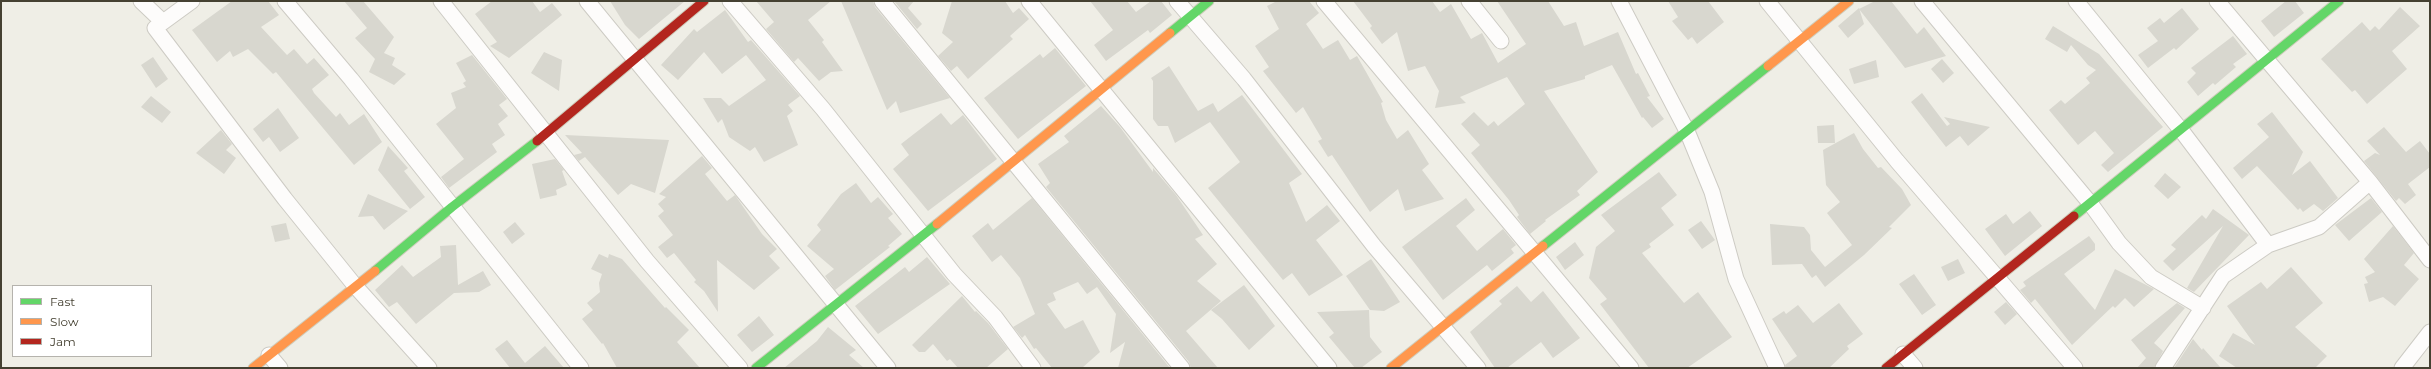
<!DOCTYPE html>
<html>
<head>
<meta charset="utf-8">
<style>
  body { margin:0 }
  #map { position:relative; width:2431px; height:369px; overflow:hidden; background:#efeee6; font-family:Montserrat,sans-serif }
  canvas { display:block }
  .frame { position:absolute; inset:0; border:2px solid #454132; pointer-events:none }
  .legend { position:absolute; left:12px; top:285px; width:140px; height:72px; box-sizing:border-box; background:#fff; border:1px solid #b5b3ad; margin:0; padding:5px 7px; list-style:none; font-size:12px; color:#454132 }
  .legend li { display:flex; align-items:center; gap:8px; height:20px }
  .legend b { width:20px; border:1px solid #b5b3ad }
</style>
</head>
<body>
<div id="map">
<canvas width="2431" height="369"></canvas>
<div class="frame"></div>
<ul class="legend">
<li><b style="height:5px;background:#63d668"></b>Fast</li>
<li><b style="height:5px;background:#ff974d"></b>Slow</li>
<li><b style="height:5px;background:#b3261e"></b>Jam</li>
</ul>
</div>
<script>
const ctx = document.querySelector('canvas').getContext('2d');
ctx.lineJoin = 'round';
function fill(path, color) { ctx.fillStyle = color; ctx.fill(path, 'evenodd'); }
const poly = rows => new Path2D(rows.map(r => 'M' + r).join(''));
function strokePath(path, color, width, dash) { ctx.strokeStyle = color; ctx.lineWidth = width; ctx.lineCap = dash ? 'butt' : 'round'; ctx.setLineDash(dash || []); ctx.stroke(path); }
fill(poly([
  [232,1,268,1,279,15,261,27,287,55,294,49,307,64,314,58,329,75,312,89,314,93,336,117,340,113,349,125,364,114,382,142,354,165,276,72,273,74,248,49,233,57,230,51,217,62,192,30],
  [344,1,363,1,394,37,384,53,395,58,392,65,406,74,394,85,369,72,375,59,355,38,367,28],
  [492,1,532,1,540,12,552,3,562,15,509,58,490,46,497,42,475,14],
  [610,1,685,1,639,39,625,25],
  [756,1,831,1,808,20,824,40,822,42,843,71,831,72,819,81,798,58,794,62,766,29,774,22],
  [841,1,873,1,875,7,950,98,900,113,896,101,887,110],
  [894,1,914,1,908,8,922,24,917,29],
  [952,1,1005,1,1013,13,1019,8,1029,19,1010,36,1013,39,968,79,957,66,951,71,938,56,953,42,942,33],
  [1090,1,1127,1,1136,12,1151,1,1161,1,1172,15,1150,33,1148,30,1106,61,1094,45,1113,30],
  [1277,1,1309,1,1319,13,1306,24,1323,49,1338,40,1350,60,1357,56,1383,102,1381,103,1386,120,1397,139,1408,130,1429,164,1422,170,1444,199,1405,211,1398,189,1370,212,1332,155,1328,157,1318,141,1322,139,1303,107,1296,113,1263,71,1269,67,1255,46,1279,29,1267,6],
  [1353,1,1432,1,1440,12,1451,4,1471,39,1482,33,1498,63,1526,44,1497,1,1548,1,1564,26,1576,22,1584,46,1618,32,1636,74,1638,73,1650,96,1647,97,1664,119,1652,128,1643,117,1642,118,1612,65,1585,76,1585,79,1544,91,1598,172,1577,191,1580,195,1545,220,1546,221,1530,234,1517,217,1519,215,1509,200,1471,153,1480,145,1461,124,1474,112,1488,126,1494,121,1498,126,1525,104,1507,77,1460,97,1466,103,1435,108,1439,91,1425,66,1408,71,1397,32,1382,44,1370,28,1372,26],
  [1668,1,1708,1,1724,22,1697,44,1692,37,1688,40,1672,21,1678,17],
  [1875,1,1891,1,1917,34,1924,27,1946,56,1905,68,1859,9],
  [2286,1,2295,1,2304,13,2274,37,2261,21],
  [2400,7,2420,26,2392,51,2407,69,2367,104,2355,90,2352,92,2321,59,2362,22,2370,31,2375,26,2379,30],
  [1859,8,1864,24,1848,38,1838,26],
  [2182,8,2199,29,2176,50,2174,48,2148,68,2138,55,2158,41,2147,28,2160,18,2164,23],
  [725,10,748,42,751,40,800,96,788,105,793,111,787,116,798,145,764,162,755,147,750,151,729,137,722,119,718,123,703,98,721,98,729,106,766,80,746,55,722,74,704,52,678,80,661,65,694,29,697,32],
  [2053,26,2099,54,2163,127,2108,172,2101,165,2114,153,2095,131,2078,145,2049,110,2061,100,2065,104,2090,83,2086,78,2096,70,2088,65,2071,45,2067,52,2045,39],
  [2233,36,2247,54,2233,64,2236,67,2215,85,2213,83,2198,96,2187,82,2196,73,2191,68],
  [1055,48,1086,86,1018,139,984,98,1040,54,1043,58],
  [544,52,562,60,559,91,531,73],
  [472,55,507,99,499,105,508,116,498,124,505,135,492,144,497,152,449,188,441,177,464,159,436,124,456,108,451,93,466,87,463,83,466,81,456,63],
  [153,57,168,79,156,88,141,65],
  [1942,59,1954,73,1943,83,1931,69],
  [1876,60,1879,77,1854,84,1849,69],
  [1169,66,1198,111,1213,103,1218,112,1242,95,1302,174,1289,183,1306,222,1327,205,1340,221,1316,240,1343,275,1309,296,1292,273,1283,280,1208,188,1240,162,1210,122,1175,143,1168,126,1158,126,1153,119,1153,81,1151,78],
  [1922,93,1947,126,1950,124,1944,117,1990,127,1968,146,1960,136,1946,147,1911,102],
  [151,96,171,112,162,123,141,107],
  [1101,106,1120,127,1153,172,1153,168,1176,195,1203,235,1195,239,1217,264,1197,281,1221,301,1186,331,1218,368,1191,368,1189,362,1046,187,1050,183,1038,164,1069,142,1064,136],
  [278,108,299,138,280,152,269,137,263,142,253,129],
  [2272,112,2303,152,2292,175,2310,161,2338,198,2323,211,2314,204,2303,212,2300,208,2298,210,2257,166,2242,179,2233,168,2269,137,2257,124],
  [941,113,951,125,963,115,997,159,928,211,893,169,909,155,901,144],
  [1834,125,1835,143,1818,143,1817,126],
  [2384,127,2406,152,2420,141,2430,154,2430,167,2408,184,2416,195,2405,204,2399,198,2396,201,2364,161,2375,153,2380,155,2367,141],
  [221,130,232,144,226,150,236,158,224,174,196,153],
  [1854,133,1863,149,1878,168,1881,167,1902,189,1911,205,1889,227,1892,228,1864,255,1825,287,1816,275,1812,278,1802,264,1772,265,1770,224,1804,227,1810,235,1811,250,1825,267,1852,245,1827,213,1840,202,1826,185,1823,150],
  [565,135,669,140,655,193,631,184,618,195,585,157,579,161,574,155,582,153],
  [388,146,408,168,404,171,425,197,410,209,378,170],
  [702,156,712,168,705,174,727,201,735,195,762,234,777,249,769,256,780,268,754,290,717,260,718,312,704,291,694,282,696,280,674,253,667,258,658,247,673,235,658,216,664,211,658,204,666,197,659,194],
  [555,159,564,170,562,171,567,185,556,190,557,195,540,199,532,164],
  [1659,172,1677,195,1661,208,1674,225,1649,244,1651,247,1642,253,1684,303,1698,292,1732,337,1687,368,1649,368,1600,304,1607,299,1589,278,1596,247,1615,231,1601,215],
  [2165,173,2181,187,2168,199,2154,186],
  [856,183,871,203,878,197,893,214,888,218,902,234,888,246,890,247,835,290,825,276,834,269,807,246,821,230,817,225,841,194],
  [368,194,408,211,384,230,373,216,358,217],
  [1032,198,1170,368,1118,368,1125,342,1110,353,1116,314,1097,287,1087,294,1078,282,1053,293,1056,300,1047,304,1065,329,1083,320,1100,352,1082,368,1052,368,1036,348,1034,349,1025,335,1022,338,1013,327,1035,314,1020,278,1001,255,992,262,972,236,988,223,993,230],
  [1466,198,1475,210,1456,226,1477,251,1503,229,1516,245,1511,249,1514,253,1492,271,1487,265,1443,300,1402,247],
  [2371,198,2382,212,2349,241,2335,225],
  [2213,209,2249,235,2194,292,2187,288,2223,226,2173,271,2163,261,2176,249,2171,245,2202,215,2206,219],
  [2030,211,2042,226,2005,256,1985,229,2006,214,2013,224],
  [1701,221,1715,240,1702,249,1688,230],
  [515,222,525,234,512,244,503,232],
  [286,223,290,239,275,242,271,226],
  [2393,226,2414,253,2404,265,2419,279,2395,306,2383,297,2369,302,2364,284,2368,283,2365,277,2375,272,2364,259],
  [2089,236,2095,244,2095,250,2064,274,2095,310,2115,269,2154,289,2134,307,2125,298,2115,308,2113,306,2072,345,2035,299,2031,303,2020,290,2026,286,2023,282],
  [1575,242,1584,255,1565,270,1556,257],
  [456,245,458,285,483,271,491,285,479,292,454,293,416,324,397,302,389,307,375,290,402,265,413,277,441,257,440,246],
  [599,254,608,258,609,254,622,259,665,308,666,307,689,330,677,342,700,368,617,368,603,343,602,344,582,319,593,310,587,303,600,292,599,283,602,274,591,269],
  [927,257,950,284,878,334,855,306,905,267,909,272],
  [1371,259,1400,302,1384,311,1370,310,1346,276],
  [1958,259,1965,273,1948,281,1941,267],
  [2291,267,2323,303,2295,327,2327,356,2315,368,2237,368,2219,356,2233,333,2255,345,2227,306,2261,282,2267,289],
  [1914,274,1936,305,1922,315,1899,284],
  [1244,285,1275,326,1249,350,1222,319,1211,310],
  [1517,286,1531,302,1543,291,1580,338,1553,358,1541,342,1507,368,1495,368,1470,332,1502,304,1499,301],
  [962,296,975,312,976,311,988,323,1008,349,986,368,958,368,950,359,947,361,933,344,925,352,919,352,912,345],
  [2006,302,2017,314,2005,325,1994,312],
  [1839,303,1863,334,1847,346,1849,349,1829,368,1786,368,1785,365,1797,356,1772,319,1784,311,1786,314,1798,305,1813,323],
  [2177,303,2185,308,2154,343,2163,351,2154,368,2137,368,2146,358,2131,340],
  [1369,310,1370,337,1382,352,1361,368,1355,368,1329,337,1334,333,1317,312],
  [759,316,774,335,752,352,737,335],
  [828,327,856,350,849,355,864,368,784,368,817,341],
  [2193,339,2202,350,2203,348,2221,368,2174,368],
  [507,340,525,363,545,346,564,368,510,368,495,349]
]), '#d8d7cf');
const street = poly([
  [141,1,163,22],
  [192,1,155,28,285,199,356,287,429,368],
  [285,1,351,79,581,368],
  [441,1,647,261,740,368],
  [587,1,888,368],
  [730,1,823,109,954,274,995,317,1033,368],
  [882,1,1182,368],
  [1029,1,1329,368],
  [1177,1,1244,79,1374,246,1478,368],
  [1324,1,1631,368],
  [1469,1,1501,41],
  [1619,1,1687,131,1712,192,1736,279,1777,368],
  [1767,1,1897,161,2075,368],
  [1922,1,2090,203,2119,243,2151,277,2203,308],
  [2076,1,2181,130,2268,245],
  [2217,1,2370,182,2430,260],
  [1903,354,1915,368],
  [269,355,280,368],
  [2163,368,2223,276,2268,245,2319,227,2370,182],
  [2402,368,2430,332]
]);
const fast = poly([
  [1170,33,1209,1],
  [2074,216,2339,1],
  [1543,246,1768,66],
  [375,271,452,207,537,141],
  [756,368,937,224]
]);
const slow = poly([
  [1768,66,1849,1],
  [937,224,1170,33],
  [253,368,375,271],
  [1391,368,1543,246]
]);
const jam = poly([
  [537,141,704,1],
  [1886,368,2074,216]
]);
strokePath(street, '#cdcbc4', 17);
strokePath(fast, '#cfcdbc', 11);
strokePath(slow, '#cfcdbc', 11);
strokePath(jam, '#cfcdbc', 11);
strokePath(street, '#fdfcfb', 15);
strokePath(fast, '#63d668', 9);
strokePath(slow, '#ff974d', 9);
strokePath(jam, '#b3261e', 9);
</script>
</body>
</html>
